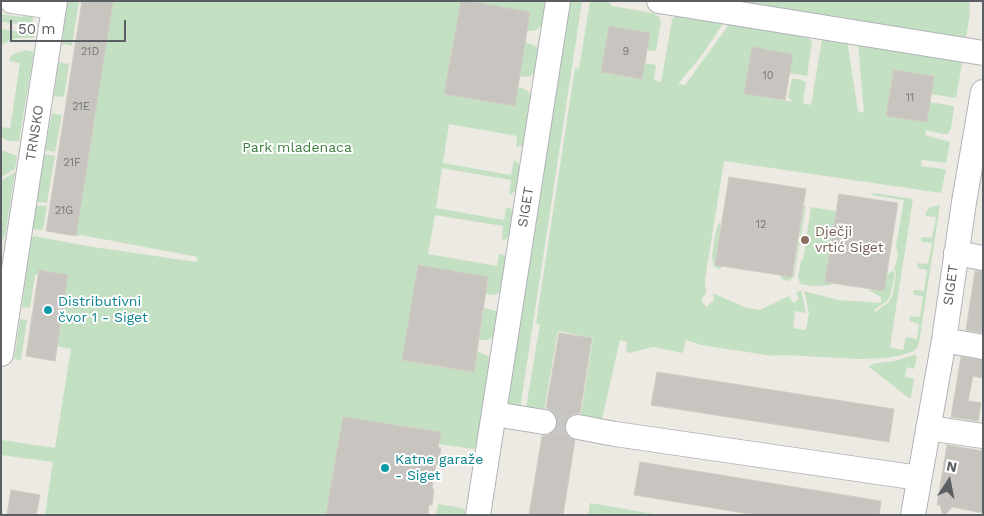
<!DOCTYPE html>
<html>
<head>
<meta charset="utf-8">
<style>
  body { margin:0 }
  #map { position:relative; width:984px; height:516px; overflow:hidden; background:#eceae3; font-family:"Work Sans",sans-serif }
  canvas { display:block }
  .frame { position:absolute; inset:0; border:2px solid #5b5e62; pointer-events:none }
  .north { position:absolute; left:924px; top:456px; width:50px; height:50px; -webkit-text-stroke:4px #fff; paint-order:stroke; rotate:11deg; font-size:14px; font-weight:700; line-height:20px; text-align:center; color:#5b5e62 }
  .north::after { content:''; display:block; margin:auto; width:18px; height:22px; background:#5b5e62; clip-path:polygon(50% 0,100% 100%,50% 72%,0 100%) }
  .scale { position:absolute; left:10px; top:20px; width:116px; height:22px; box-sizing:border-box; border:2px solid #5b5e62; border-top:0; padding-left:6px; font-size:15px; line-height:18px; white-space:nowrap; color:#5b5e62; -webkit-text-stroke:4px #fff; paint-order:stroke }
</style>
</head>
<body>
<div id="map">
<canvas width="984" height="516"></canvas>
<div class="frame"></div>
<div class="north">N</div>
<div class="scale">50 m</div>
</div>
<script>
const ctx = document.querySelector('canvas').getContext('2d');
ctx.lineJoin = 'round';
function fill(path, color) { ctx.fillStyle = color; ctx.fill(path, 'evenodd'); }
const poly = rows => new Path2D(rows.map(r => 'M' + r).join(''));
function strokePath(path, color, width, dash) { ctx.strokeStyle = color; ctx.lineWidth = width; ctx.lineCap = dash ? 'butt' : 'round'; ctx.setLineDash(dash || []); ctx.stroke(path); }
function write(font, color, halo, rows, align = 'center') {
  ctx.font = font + ' "Work Sans",sans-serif'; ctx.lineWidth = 4; ctx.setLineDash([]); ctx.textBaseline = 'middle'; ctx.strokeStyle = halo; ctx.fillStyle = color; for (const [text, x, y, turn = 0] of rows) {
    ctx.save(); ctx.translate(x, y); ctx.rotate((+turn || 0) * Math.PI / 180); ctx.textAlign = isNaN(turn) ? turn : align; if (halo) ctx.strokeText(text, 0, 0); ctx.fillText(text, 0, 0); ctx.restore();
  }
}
fill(poly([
  [67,1,79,1,72,46,62,44],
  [113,1,461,1,444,94,514,106,518,87,527,90,532,97,524,145,516,147,517,136,449,124,443,163,511,175,514,160,519,164,522,168,518,190,509,195,511,180,442,168,436,208,504,220,506,208,510,208,513,212,510,236,505,240,502,239,503,226,435,215,428,254,497,266,499,254,503,255,506,257,501,292,493,295,486,294,488,277,418,265,402,360,474,372,477,351,490,357,491,360,477,446,473,449,439,444,441,432,344,417,326,515,45,515,53,462,1,455,2,440,55,448,71,349,57,346,68,275,39,270,38,275,35,275,30,308,22,307,31,238,34,236,87,246,196,262,198,257,81,235,76,236],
  [468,1,547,1,543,25,536,30,532,31,527,31,530,12],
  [570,1,582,1,520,409,511,406,507,400,568,5],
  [590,1,608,1,612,6,652,13,658,16,661,21,656,51,647,50,649,33,609,26,602,72,641,79,644,63,656,65,654,80,661,82,672,20,675,16,679,12,728,16,702,55,678,84,685,85,730,23,808,38,811,40,812,42,807,76,789,73,792,54,752,48,745,94,793,102,788,97,792,79,798,79,806,82,803,103,811,105,823,33,846,34,858,111,864,113,858,43,889,42,897,52,936,57,964,53,956,98,931,94,934,76,894,70,887,116,927,122,930,102,954,106,951,128,948,134,942,134,926,130,925,135,950,142,946,163,922,160,921,166,944,169,946,170,941,193,724,161,708,261,705,279,706,293,701,300,706,307,714,300,713,293,744,307,760,310,789,296,793,303,799,299,796,293,801,290,806,313,795,311,793,328,806,330,809,313,804,291,838,300,881,303,881,297,870,291,869,289,884,291,886,276,893,270,895,274,890,296,888,300,874,310,875,312,889,302,893,294,896,273,894,269,898,256,896,246,904,200,872,195,873,193,913,199,890,347,903,350,906,337,917,339,919,324,912,322,909,320,911,316,920,317,923,296,915,295,913,293,914,290,924,291,927,270,918,268,917,265,918,263,928,264,932,243,922,242,921,239,923,237,932,238,936,217,926,216,925,214,928,209,931,207,940,205,919,343,917,348,914,351,902,355,886,358,859,359,784,355,773,356,701,345,686,340,683,353,653,347,629,353,626,351,627,342,620,340,602,419,600,423,580,420,593,338,558,331,543,417,525,414,540,324,536,323,575,68,579,69],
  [683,1,970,1,969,11,970,13,965,44],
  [25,7,35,8,33,20,31,23,25,25,1,22,1,14,23,17],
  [1,29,34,34,34,38,16,38,1,45],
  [525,42,538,47,539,50,535,72,531,76,525,77,520,76],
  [25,50,34,52,19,141,8,141,4,139,1,136,1,127,10,128,20,63,9,61,11,56,16,53],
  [59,62,69,64,64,97,54,96],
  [52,113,62,115,55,152,45,150],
  [1,150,17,156,15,169,1,177],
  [44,154,55,156,47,203,37,202],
  [15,172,5,236,1,243,1,181],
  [36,205,47,206,43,230,32,229],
  [804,206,806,206,794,277,788,281,784,280,781,278,779,275,793,277],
  [811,207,836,211,825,282,835,283,830,285,814,286,800,284,798,276,801,261,803,260],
  [718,223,721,224,715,265,723,266,720,269,714,267,712,256,716,229,717,229],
  [484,308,496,311,499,314,495,336,488,340,479,340],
  [20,319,27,320,21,360,14,359],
  [914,355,917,356,914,369,907,367,905,377,914,379,911,398,909,398,869,367,872,364,894,361],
  [590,503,659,515,588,515],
  [438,504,462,508,465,510,467,515,436,515]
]), '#c3e1c2');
const building = poly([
  [82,1,113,1,76,236,46,231,82,1],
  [461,1,468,1,530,12,515,106,444,94,461,1],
  [609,26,650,33,642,79,601,72,609,26],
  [752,47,793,54,785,100,744,94,752,47],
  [894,70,934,76,927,122,886,116,894,70],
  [729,177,806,189,792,277,715,265,729,177],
  [839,194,898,203,884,291,825,282,839,194],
  [418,265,488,277,474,372,402,360,418,265],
  [39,270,68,275,55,361,26,356,39,270],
  [975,271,983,271,983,333,966,330,975,271],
  [559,333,592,338,580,413,573,414,568,418,564,425,565,432,569,437,575,440,563,515,529,515,542,436,549,435,554,431,557,425,557,417,552,411,546,408,559,333],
  [961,357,983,360,983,378,973,376,968,401,981,403,978,421,951,417,961,357],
  [657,372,894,409,889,442,651,405,657,372],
  [343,417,441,432,438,447,441,448,438,465,436,464,432,489,434,489,432,505,429,505,428,515,326,515,343,417],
  [947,445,983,451,983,513,952,507,945,515,943,515,940,505,937,505,947,445],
  [640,462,881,501,879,515,756,515,634,495,640,462],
  [11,490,40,495,36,515,7,515,11,490]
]);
fill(building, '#c8c5c0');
strokePath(building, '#d0ccc2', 1);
strokePath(poly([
  [544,422,578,427]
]), '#c8c7c3', 24, [24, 12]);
const minor = poly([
  [12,1,54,7],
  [659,1,983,53],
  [956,253,983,258],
  [944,340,983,347],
  [1,354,55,1],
  [494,414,544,422],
  [578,427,615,434,919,478],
  [928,428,983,436],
  [478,515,558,1],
  [913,515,944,340,964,202,983,92]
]);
strokePath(minor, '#b0b3b7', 26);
strokePath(minor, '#fff', 24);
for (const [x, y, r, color] of [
  [805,240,5,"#8d6e63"],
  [48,310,5,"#0f9aa8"],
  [385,468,5,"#0f9aa8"]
]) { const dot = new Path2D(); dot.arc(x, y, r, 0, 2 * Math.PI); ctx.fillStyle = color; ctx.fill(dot); strokePath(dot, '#fff', 2); }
write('11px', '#76787a', null, [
  ["21D",90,52],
  ["9",626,52],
  ["10",768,76],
  ["11",910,98],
  ["21E",81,107],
  ["21F",72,163],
  ["21G",64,211],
  ["12",761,225]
]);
write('14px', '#5b5e62', '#fff', [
  ["TRNSKO",35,133,-81],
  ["SIGET",526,207,-81],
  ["SIGET",951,285,-82]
]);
write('14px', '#3e7e40', '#fff', [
  ["Park mladenaca",297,148]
]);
write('14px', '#785e54', '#fff', [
  ["Dječji",815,232],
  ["vrtić Siget",815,248]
], 'left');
write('14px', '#0d838f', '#fff', [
  ["Distributivni",58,302],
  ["čvor 1 - Siget",58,318],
  ["Katne garaže",395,460],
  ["- Siget",395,476]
], 'left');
</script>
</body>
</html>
